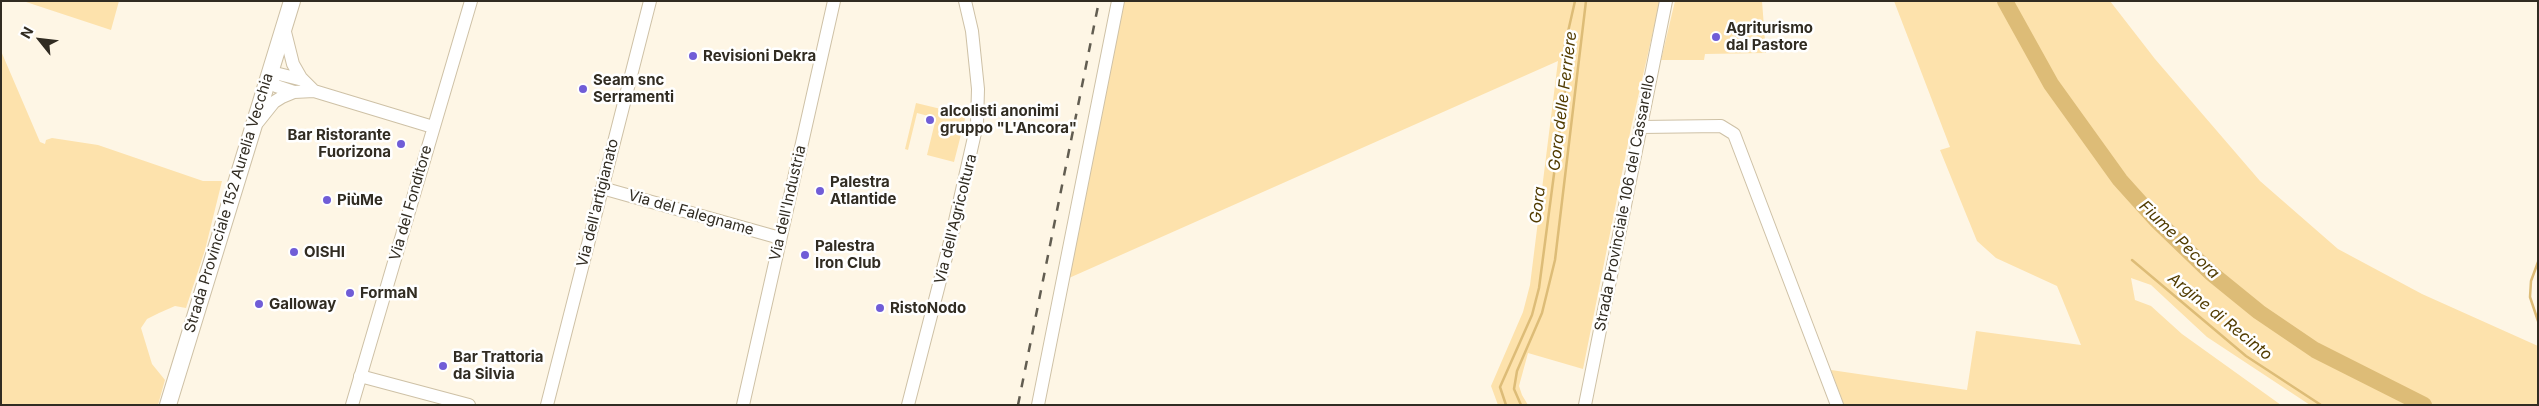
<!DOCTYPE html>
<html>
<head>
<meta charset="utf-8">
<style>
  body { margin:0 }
  #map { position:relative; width:2539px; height:406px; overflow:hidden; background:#fef6e5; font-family:Inter,sans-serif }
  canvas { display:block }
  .frame { position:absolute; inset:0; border:2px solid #312c22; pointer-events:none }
  .north { position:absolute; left:15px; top:15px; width:50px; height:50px; -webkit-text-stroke:4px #fff; paint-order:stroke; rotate:299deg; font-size:14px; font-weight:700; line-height:20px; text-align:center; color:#312c22 }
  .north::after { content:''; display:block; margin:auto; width:18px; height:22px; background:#312c22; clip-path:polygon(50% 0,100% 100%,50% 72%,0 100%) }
</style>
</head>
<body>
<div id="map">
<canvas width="2539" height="406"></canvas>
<div class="frame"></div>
<div class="north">N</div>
</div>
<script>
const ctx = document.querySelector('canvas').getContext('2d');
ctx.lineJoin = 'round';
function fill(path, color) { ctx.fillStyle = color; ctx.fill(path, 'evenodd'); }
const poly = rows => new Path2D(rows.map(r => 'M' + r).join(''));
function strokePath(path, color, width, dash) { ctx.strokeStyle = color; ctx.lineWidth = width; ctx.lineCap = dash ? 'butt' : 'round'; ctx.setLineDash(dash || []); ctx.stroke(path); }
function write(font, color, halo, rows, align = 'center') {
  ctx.font = font + ' Inter,sans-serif'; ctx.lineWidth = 5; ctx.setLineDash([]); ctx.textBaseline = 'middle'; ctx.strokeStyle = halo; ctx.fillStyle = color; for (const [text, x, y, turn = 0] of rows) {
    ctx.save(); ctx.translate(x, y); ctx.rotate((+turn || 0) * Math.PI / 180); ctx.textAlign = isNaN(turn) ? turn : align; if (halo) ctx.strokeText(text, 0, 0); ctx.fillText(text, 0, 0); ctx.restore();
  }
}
fill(poly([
  [23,1,119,1,111,30],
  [1122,1,1660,1,1631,128,1583,369,1528,353,1519,386,1522,395,1528,405,1498,405,1491,386,1523,312,1530,285,1558,61,1069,278],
  [1675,1,1762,1,1766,53,1705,54,1704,60,1661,60],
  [1894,1,2110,1,2155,59,2260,181,2338,249,2422,294,2538,346,2538,405,2310,405,2207,337,2151,285,2131,278,2135,300,2151,306,2182,334,2281,405,1844,405,1831,370,1967,390,1976,331,2081,345,2057,286,1996,258,1977,241,1940,150,1950,147],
  [1,51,40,142,45,144,46,140,52,138,98,145,203,181,222,181,205,250,186,308,175,306,159,313,147,319,141,328,152,364,165,380,158,405,1,405],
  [916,103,966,115,954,162,927,155,936,118,917,113,908,150,905,149]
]), '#fde2ac');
strokePath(poly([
  [2132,260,2246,356,2321,405],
  [2538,262,2531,281,2530,297,2538,321],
  [1506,405,1500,387,1532,315,1539,288,1566,83,1565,45,1575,1],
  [1521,405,1514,389,1517,371,1542,313,1555,260,1586,1]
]), '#ddbc77', 2.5);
strokePath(poly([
  [2005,1,2051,84,2120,180,2156,220,2211,273,2259,312,2315,350,2424,405]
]), '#ddbc77', 16);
const minor = poly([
  [284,28,293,64,301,78,314,91],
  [294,92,276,86,268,77,279,74,303,80],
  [258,122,274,102,282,97,294,92,314,91,433,127],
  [1641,127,1721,126,1734,134,1837,405],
  [602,188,780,238],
  [360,376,469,405],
  [352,405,471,1],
  [547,405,650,1],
  [743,405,834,1],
  [908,405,952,234,977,124,978,89,972,31,965,1],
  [1038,405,1118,1],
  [1585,405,1666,1]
]);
const major = poly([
  [168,405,292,1]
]);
strokePath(minor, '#cec1a6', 14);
strokePath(major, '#cec1a6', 18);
strokePath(minor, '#fff', 12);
strokePath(major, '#fff', 16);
strokePath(poly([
  [1018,405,1099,1]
]), '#625d51', 2.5, [9, 9]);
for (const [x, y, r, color] of [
  [1716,37,5,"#705dd7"],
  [693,56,5,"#705dd7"],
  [583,89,5,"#705dd7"],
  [930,120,5,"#705dd7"],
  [401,144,5,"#705dd7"],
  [820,191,5,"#705dd7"],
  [327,200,5,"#705dd7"],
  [294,252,5,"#705dd7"],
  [805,255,5,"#705dd7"],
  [350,293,5,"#705dd7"],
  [259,304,5,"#705dd7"],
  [880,308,5,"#705dd7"],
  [443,366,5,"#705dd7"]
]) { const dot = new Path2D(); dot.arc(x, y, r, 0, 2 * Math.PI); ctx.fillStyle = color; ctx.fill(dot); strokePath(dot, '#fff', 2); }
write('bold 15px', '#312c22', '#fff', [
  ["Agriturismo",1726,28],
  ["dal Pastore",1726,45],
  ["Revisioni Dekra",703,56],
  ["Seam snc",593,80],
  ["Serramenti",593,97],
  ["alcolisti anonimi",940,111],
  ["gruppo \"L'Ancora\"",940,128],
  ["Bar Ristorante",391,135,"right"],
  ["Fuorizona",391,152,"right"],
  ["Palestra",830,182],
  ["Atlantide",830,199],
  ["PiùMe",337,200],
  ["Palestra",815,246],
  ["Iron Club",815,263],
  ["OISHI",304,252],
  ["FormaN",360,293],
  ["Galloway",269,304],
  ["RistoNodo",890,308],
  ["Bar Trattoria",453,357],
  ["da Silvia",453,374]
], 'left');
write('15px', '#312c22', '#fff', [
  ["Strada Provinciale 152 Aurelia Vecchia",229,203,-73],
  ["Via del Fonditore",411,203,-74],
  ["Via dell'artigianato",598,203,-76],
  ["Via dell'Industria",788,203,-77],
  ["Strada Provinciale 106 del Cassarello",1625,203,-79],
  ["Via del Falegname",691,213,16],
  ["Via dell'Agricoltura",956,219,-76]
]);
write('italic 16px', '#523c01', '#fff', [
  ["Gora delle Ferriere",1563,101,-83],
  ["Gora",1538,205,-83],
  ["Fiume Pecora",2179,240,44],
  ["Argine di Recinto",2220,317,39]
]);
</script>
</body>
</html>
